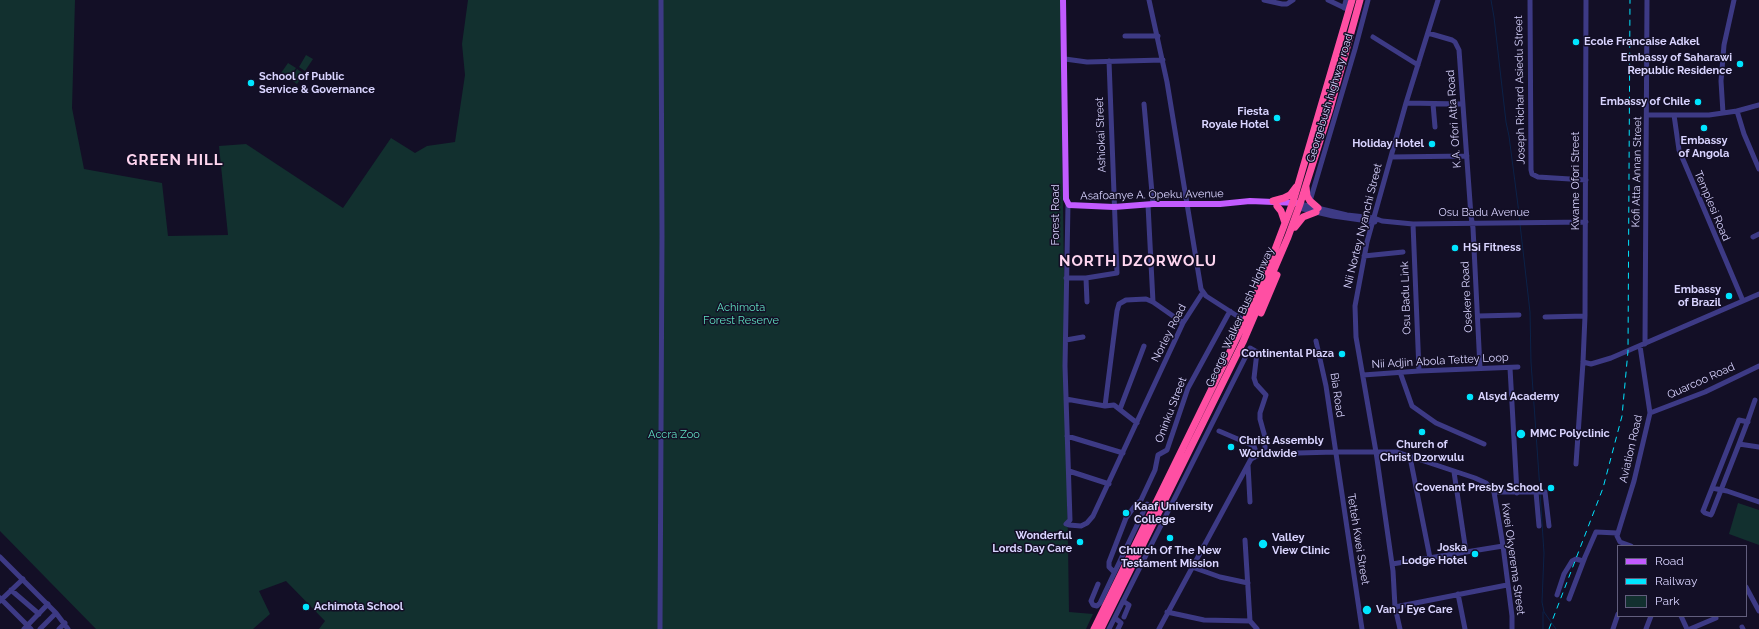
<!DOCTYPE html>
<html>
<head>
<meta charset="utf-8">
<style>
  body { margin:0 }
  #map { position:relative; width:1759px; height:629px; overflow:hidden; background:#130f26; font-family:Raleway,sans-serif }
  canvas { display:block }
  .legend { position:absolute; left:1617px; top:545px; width:130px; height:72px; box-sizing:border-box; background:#130f26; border:1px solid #625e7d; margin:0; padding:5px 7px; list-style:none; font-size:12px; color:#d9d4ff }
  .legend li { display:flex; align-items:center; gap:8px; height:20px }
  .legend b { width:20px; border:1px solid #625e7d }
</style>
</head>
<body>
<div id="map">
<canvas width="1759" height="629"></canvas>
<ul class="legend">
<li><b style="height:5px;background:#c25bff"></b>Road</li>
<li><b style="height:5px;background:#00e5ff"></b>Railway</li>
<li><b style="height:11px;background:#12302f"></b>Park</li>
</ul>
</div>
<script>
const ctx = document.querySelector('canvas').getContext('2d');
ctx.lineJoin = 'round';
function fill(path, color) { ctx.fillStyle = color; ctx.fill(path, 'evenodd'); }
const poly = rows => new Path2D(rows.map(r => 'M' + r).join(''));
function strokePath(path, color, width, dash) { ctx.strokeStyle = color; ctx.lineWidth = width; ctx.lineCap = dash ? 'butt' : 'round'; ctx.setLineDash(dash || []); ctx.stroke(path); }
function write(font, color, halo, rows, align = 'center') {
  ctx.font = font + ' Raleway,sans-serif'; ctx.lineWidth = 3; ctx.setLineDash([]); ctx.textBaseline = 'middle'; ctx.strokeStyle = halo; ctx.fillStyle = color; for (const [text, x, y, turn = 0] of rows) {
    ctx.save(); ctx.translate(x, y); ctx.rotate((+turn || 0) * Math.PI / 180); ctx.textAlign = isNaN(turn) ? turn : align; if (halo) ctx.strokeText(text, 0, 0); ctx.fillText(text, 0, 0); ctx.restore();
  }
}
fill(poly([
  [0,0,75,0,72,108,84,169,162,183,168,236,228,235,219,146,246,144,343,208,391,138,415,153,427,146,455,142,465,75,462,44,468,0,1060,0,1069,612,1093,614,1086,629,319,629,325,621,286,581,259,591,270,614,253,629,96,629,0,531],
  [306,55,313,59,305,71,299,67],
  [288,63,296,68,289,78,281,73],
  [297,69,304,74,297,84,290,79],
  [1738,503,1759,510,1759,545,1729,534]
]), '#12302f');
strokePath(poly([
  [1491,0,1494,17,1506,122,1509,136,1520,221],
  [1520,224,1530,312,1531,362,1540,490],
  [1540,493,1544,553,1542,602,1544,612,1556,629],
  [1543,629,1543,612]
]), '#0c2248', 1);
strokePath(poly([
  [1149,0,1167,82,1201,289,1206,296,1245,321],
  [1264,0,1282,4,1287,4,1293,0],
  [1328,0,1349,10],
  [1530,0,1531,170,1532,174,1538,177,1586,180],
  [1344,8,1346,0],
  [1428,33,1452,40,1455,42,1459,50,1471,216,1473,228,1480,368],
  [1125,36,1158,36],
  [1373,37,1418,65],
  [1065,59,1087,62,1163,60],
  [1406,103,1463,104],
  [1144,104,1153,204],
  [1433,104,1435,127],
  [1737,111,1744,134,1759,169],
  [1723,113,1721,81,1724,45,1734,0],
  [1648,115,1709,115,1737,111,1759,105],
  [1674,115,1679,150,1743,301],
  [1391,157,1467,156],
  [1310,201,1355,49,1368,0],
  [1068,204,1065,366,1070,520,1066,524,1069,525,1081,526,1087,523,1093,516,1183,323,1203,292],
  [1300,204,1347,215,1374,218,1382,221,1413,224,1586,222],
  [1148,205,1153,302],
  [1299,208,1333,216,1375,222],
  [1413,224,1419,371],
  [1753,237,1759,234],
  [1364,256,1403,252],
  [1066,278,1086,278,1117,273,1109,61],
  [1086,278,1087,302],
  [1478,316,1519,315],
  [1545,317,1585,316],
  [1066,340,1083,337],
  [1316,341,1326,386,1362,629],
  [1645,344,1647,0],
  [1583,362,1591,364,1611,358,1759,294],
  [1510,368,1517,493],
  [1400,372,1412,406,1436,423,1484,444],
  [1363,375,1419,371,1518,367],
  [1066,399,1105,406,1114,405,1137,423],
  [1105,406,1117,311,1119,304,1126,300,1146,299,1153,302,1183,323],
  [1120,409,1144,346],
  [1650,413,1705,392,1759,366],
  [1748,422,1739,420,1703,511,1705,513,1711,515,1712,513,1739,444,1747,423,1755,400],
  [1219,431,1254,446,1257,455],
  [1067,436,1123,453],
  [1739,444,1759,447],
  [1410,457,1430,558],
  [1576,464,1583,362,1585,316,1586,0],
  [1248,465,1250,502],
  [1069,471,1109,484],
  [1454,472,1466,552],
  [1712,488,1727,491,1759,502],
  [1494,492,1545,492,1549,526],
  [1536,492,1539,526],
  [1245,540,1250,621,1257,629],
  [1631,546,1620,542,1617,536,1634,481,1650,413,1640,346],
  [0,557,56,613,68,629],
  [1392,564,1503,546],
  [1192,567,1220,577,1248,583],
  [1114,572,1109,567,1109,562,1126,518,1134,507,1141,500,1155,470,1158,455,1167,450,1188,388,1230,311],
  [1098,584,1091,601,1093,605,1097,606,1100,603,1147,504],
  [1746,587,1759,611],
  [11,590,39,614],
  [1458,594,1465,629],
  [1557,595,1564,574,1572,561,1576,559,1583,561],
  [0,598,31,629],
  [1569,599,1585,557,1596,532,1617,533],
  [0,601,23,579],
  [1123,601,1129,605,1124,617],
  [1395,607,1507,585],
  [1167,612,1204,620,1250,621],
  [1681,616,1687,629],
  [1115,618,1121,623,1118,629],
  [1742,627,1743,629],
  [24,629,48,604],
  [40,629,56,613],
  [59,629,65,623],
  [660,629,662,236,661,0],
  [1109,629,1250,348,1257,352,1254,378,1256,384,1266,395,1260,413,1260,419,1265,437,1265,454],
  [1159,629,1251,459,1261,454,1335,452,1397,452,1475,478,1486,483,1494,492,1503,546,1512,616,1512,629],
  [1400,629,1395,607,1393,571,1376,452,1356,337,1355,306,1367,242,1406,103,1438,0],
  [1613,629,1618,614],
  [1646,629,1651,616],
  [1690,629,1716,618]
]), '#3d3a85', 5);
strokePath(poly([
  [1063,0,1066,199,1069,205,1114,207,1153,204,1220,204,1250,201,1297,203]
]), '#c25bff', 6);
strokePath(poly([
  [1306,187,1307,196,1310,201,1318,208],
  [1273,201,1284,198,1290,195,1296,187],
  [1277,206,1281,211,1285,223],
  [1295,227,1303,217,1316,212],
  [1261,313,1277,275],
  [1094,629,1245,321,1268,268,1293,202,1352,0],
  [1101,629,1243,342,1288,237,1300,204,1330,109,1360,0]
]), '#ff4fa3', 7);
strokePath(poly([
  [1549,629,1603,488,1622,416,1628,351,1630,0]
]), '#00e5ff', 1, [6, 5]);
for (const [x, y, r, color] of [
  [1576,42,4,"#00e5ff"],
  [1740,64,4,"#00e5ff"],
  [251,83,4,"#00e5ff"],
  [1698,102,4,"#00e5ff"],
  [1277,118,4,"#00e5ff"],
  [1704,128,4,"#00e5ff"],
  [1432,144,4,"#00e5ff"],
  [1455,248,4,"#00e5ff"],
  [1729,296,4,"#00e5ff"],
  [1342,354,4,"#00e5ff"],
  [1470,397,4,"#00e5ff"],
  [1422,432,4,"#00e5ff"],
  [1521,434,5,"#00e5ff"],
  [1231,447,4,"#00e5ff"],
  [1551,488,4,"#00e5ff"],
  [1126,513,4,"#00e5ff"],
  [1170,538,4,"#00e5ff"],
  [1080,542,4,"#00e5ff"],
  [1263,544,5,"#00e5ff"],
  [1475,554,4,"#00e5ff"],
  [306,607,4,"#00e5ff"],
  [1367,610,5,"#00e5ff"]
]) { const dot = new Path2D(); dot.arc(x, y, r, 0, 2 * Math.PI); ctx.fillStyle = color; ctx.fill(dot); strokePath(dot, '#130f26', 1.5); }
write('bold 11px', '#d9d4ff', '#130f26', [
  ["Ecole Francaise Adkel",1584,42],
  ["Embassy of Saharawi",1732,58,"right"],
  ["Republic Residence",1732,71,"right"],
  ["School of Public",259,77],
  ["Service & Governance",259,90],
  ["Embassy of Chile",1690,102,"right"],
  ["Fiesta",1269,112,"right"],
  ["Royale Hotel",1269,125,"right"],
  ["Embassy",1704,141,"center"],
  ["of Angola",1704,154,"center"],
  ["Holiday Hotel",1424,144,"right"],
  ["HSi Fitness",1463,248],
  ["Embassy",1721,290,"right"],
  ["of Brazil",1721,303,"right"],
  ["Continental Plaza",1334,354,"right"],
  ["Alsyd Academy",1478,397],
  ["MMC Polyclinic",1530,434],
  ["Christ Assembly",1239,441],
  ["Worldwide",1239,454],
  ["Church of",1422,445,"center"],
  ["Christ Dzorwulu",1422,458,"center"],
  ["Covenant Presby School",1543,488,"right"],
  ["Kaaf University",1134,507],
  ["College",1134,520],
  ["Wonderful",1072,536,"right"],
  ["Lords Day Care",1072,549,"right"],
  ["Valley",1272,538],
  ["View Clinic",1272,551],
  ["Joska",1467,548,"right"],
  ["Lodge Hotel",1467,561,"right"],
  ["Church Of The New",1170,551,"center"],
  ["Testament Mission",1170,564,"center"],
  ["Achimota School",314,607],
  ["Van J Eye Care",1376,610]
], 'left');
write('11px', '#d9d4ff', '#130f26', [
  ["Joseph Richard Asiedu Street",1520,90,-91],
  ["Georgebush highway road",1330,98,-73],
  ["K.A. Ofori Atta Road",1454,119,-94],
  ["Ashiokai Street",1101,135,-92],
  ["Kofi Atta Annan Street",1637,172,-89],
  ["Kwame Ofori Street",1576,181,-90],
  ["Asafoanye A. Opeku Avenue",1152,195,-1],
  ["Templesi Road",1712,206,67],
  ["Osu Badu Avenue",1484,213],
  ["Forest Road",1056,215,-90],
  ["Nii Nortey Nyanchi Street",1363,226,-76],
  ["Osekere Road",1467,297,-93],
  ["Osu Badu Link",1406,298,-92],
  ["George Walker Bush Highway",1240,317,-66],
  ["Norley Road",1169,333,-63],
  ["Nii Adjin Abola Tettey Loop",1440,361,-3],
  ["Quarcoo Road",1701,381,-24],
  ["Bia Road",1337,395,82],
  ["Oninku Street",1171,410,-69],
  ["Aviation Road",1631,449,-77],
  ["Tetteh Kwei Street",1358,539,81],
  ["Kwei Okyerema Street",1513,559,82]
]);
write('11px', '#5fe0c0', '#130f26', [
  ["Achimota",741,308],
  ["Forest Reserve",741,321],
  ["Accra Zoo",674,435]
]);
ctx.letterSpacing = '1px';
write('bold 15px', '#ffd6f0', '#130f26', [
  ["GREEN HILL",175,160],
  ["NORTH DZORWOLU",1138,261]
]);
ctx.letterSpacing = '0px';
</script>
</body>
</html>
